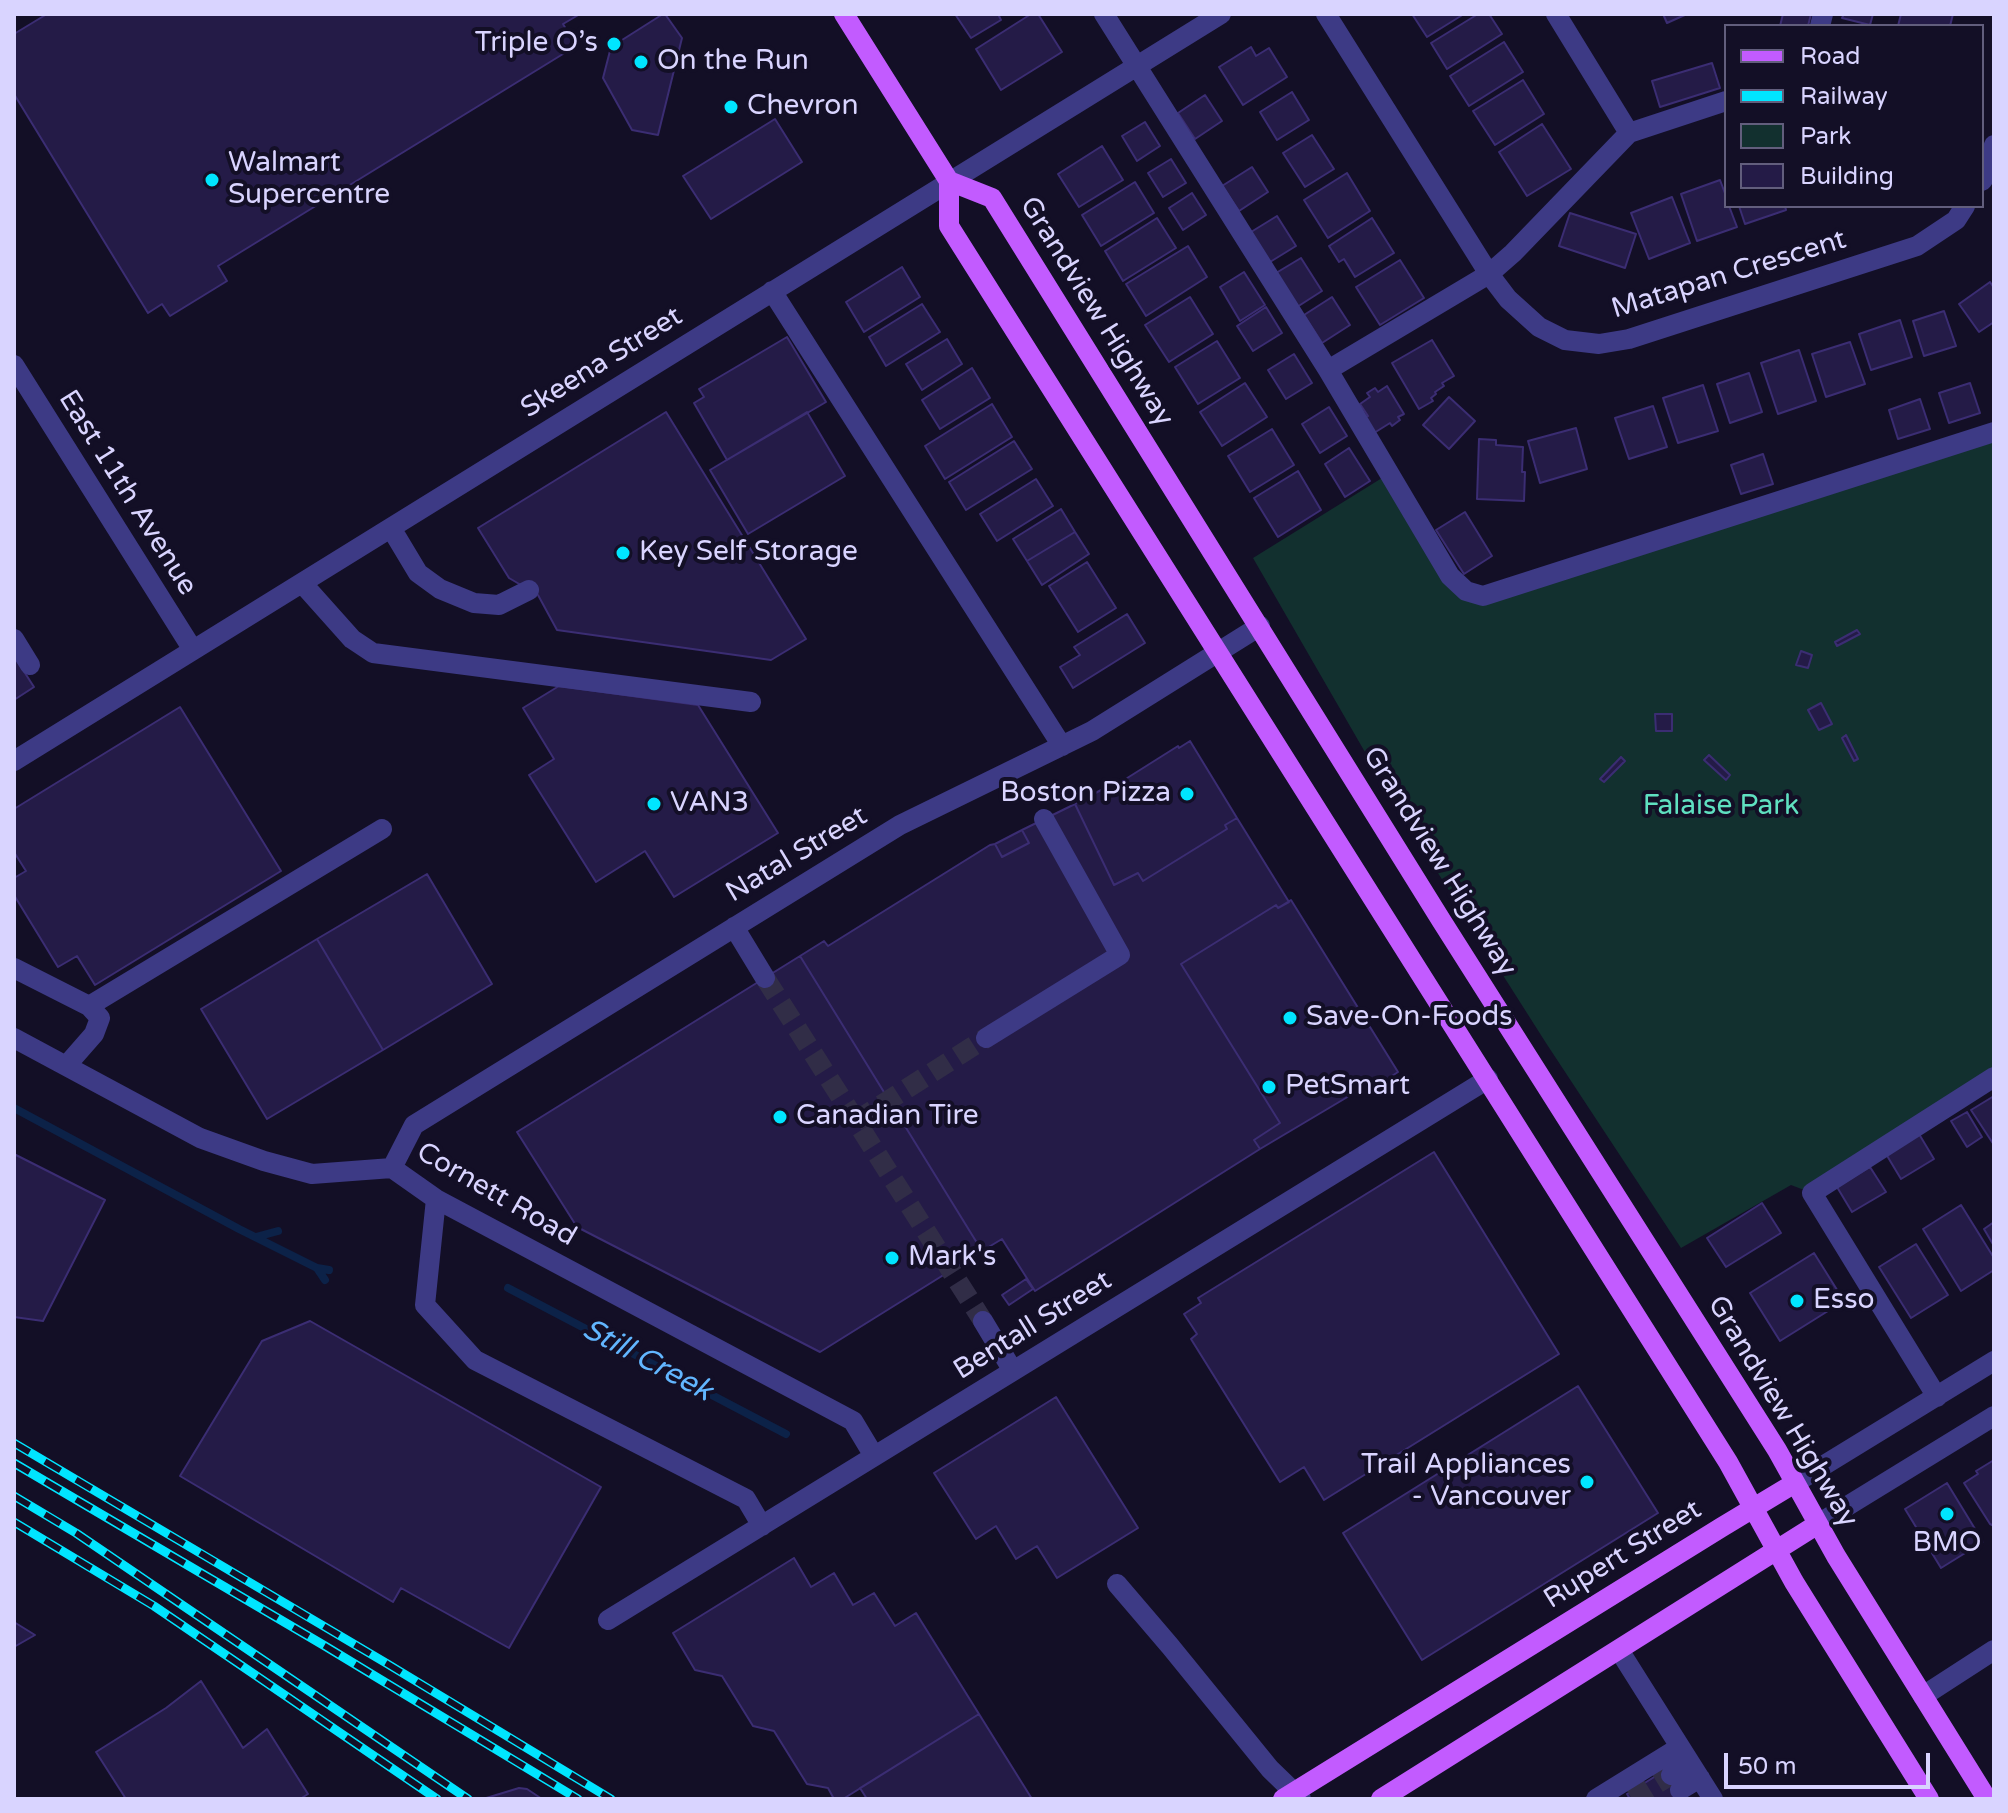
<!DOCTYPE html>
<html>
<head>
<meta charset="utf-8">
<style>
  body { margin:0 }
  #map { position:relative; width:2008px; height:1813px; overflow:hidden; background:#130f26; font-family:"Varela Round",sans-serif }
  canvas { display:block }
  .frame { position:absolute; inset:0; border:16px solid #d9d4ff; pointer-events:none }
  .legend { position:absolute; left:1724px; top:24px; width:260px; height:184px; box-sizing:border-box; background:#130f26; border:2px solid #625e7d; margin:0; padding:10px 14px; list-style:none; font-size:24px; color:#d9d4ff }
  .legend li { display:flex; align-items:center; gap:16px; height:40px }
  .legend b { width:40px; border:2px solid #625e7d }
  .scale { position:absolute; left:1724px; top:1753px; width:206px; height:36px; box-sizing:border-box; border:4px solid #d9d4ff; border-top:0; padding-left:10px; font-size:24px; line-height:28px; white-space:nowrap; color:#d9d4ff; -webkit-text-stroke:6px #130f26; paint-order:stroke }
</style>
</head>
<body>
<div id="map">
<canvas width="2008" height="1813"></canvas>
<div class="frame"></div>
<ul class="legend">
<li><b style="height:10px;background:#c25bff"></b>Road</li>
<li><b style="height:10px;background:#00e5ff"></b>Railway</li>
<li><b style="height:22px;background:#12302f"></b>Park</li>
<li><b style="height:22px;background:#241b47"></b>Building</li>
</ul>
<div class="scale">50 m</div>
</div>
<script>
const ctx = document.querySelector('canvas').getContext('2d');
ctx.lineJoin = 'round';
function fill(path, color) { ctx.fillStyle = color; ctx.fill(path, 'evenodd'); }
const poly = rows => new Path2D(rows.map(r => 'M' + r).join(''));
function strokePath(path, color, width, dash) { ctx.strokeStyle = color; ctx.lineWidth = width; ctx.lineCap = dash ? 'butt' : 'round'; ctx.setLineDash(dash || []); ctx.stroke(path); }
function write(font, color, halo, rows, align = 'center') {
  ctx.font = font + ' "Varela Round",sans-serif'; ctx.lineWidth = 8; ctx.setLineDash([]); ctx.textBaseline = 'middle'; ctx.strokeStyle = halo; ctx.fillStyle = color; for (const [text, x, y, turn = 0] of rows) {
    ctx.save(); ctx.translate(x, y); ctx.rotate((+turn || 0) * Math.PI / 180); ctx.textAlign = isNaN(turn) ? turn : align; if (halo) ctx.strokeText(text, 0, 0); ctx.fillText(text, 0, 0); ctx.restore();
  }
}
fill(poly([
  [1994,432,1994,1077,1812,1193,1791,1185,1681,1248,1546,1043,1403,818,1253,558,1390,473,1450,576,1483,596]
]), '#12302f');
strokePath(poly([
  [14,1108,239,1229,317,1268,329,1270],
  [256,1237,278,1231],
  [317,1268,325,1280],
  [508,1288,786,1434]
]), '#0c2248', 8);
const building = poly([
  [47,14,580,14,563,24,576,46,218,266,227,281,170,316,162,304,148,313,14,94,14,34,47,14],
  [663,14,665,14,682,38,658,135,632,130,603,78,611,47,663,14],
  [955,14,998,14,1001,20,971,38,955,14],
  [1031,14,1038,14,1062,52,1001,90,976,49,1031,14],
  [1412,14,1464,14,1427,37,1412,14],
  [1478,14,1489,14,1502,34,1447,69,1431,43,1478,14],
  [1663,14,1687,14,1667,23,1663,14],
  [1783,14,1811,14,1808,26,1780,26,1783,14],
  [1844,14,1873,14,1870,25,1842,18,1844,14],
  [1901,14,1953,14,1950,26,1898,26,1901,14],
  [1504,42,1523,72,1469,106,1450,76,1504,42],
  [1251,47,1256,56,1269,48,1287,77,1243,105,1219,67,1251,47],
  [1712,63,1720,88,1660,107,1652,81,1712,63],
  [1523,80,1544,114,1495,145,1473,111,1523,80],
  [1292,92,1309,120,1277,140,1260,112,1292,92],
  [1205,95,1222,121,1195,139,1178,113,1205,95],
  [775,119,802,162,711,219,683,176,775,119],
  [1145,122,1160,146,1137,161,1122,136,1145,122],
  [1542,124,1571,169,1527,196,1499,152,1542,124],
  [1312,135,1334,169,1305,187,1283,153,1312,135],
  [1102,146,1123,180,1079,207,1058,174,1102,146],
  [1171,159,1186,183,1163,197,1148,173,1171,159],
  [1252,167,1268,192,1239,211,1222,186,1252,167],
  [1347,173,1370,211,1328,238,1304,200,1347,173],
  [1720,180,1726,196,1726,206,1729,206,1737,227,1697,241,1681,194,1720,180],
  [1135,182,1154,213,1101,246,1082,215,1135,182],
  [1192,193,1206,215,1183,230,1169,208,1192,193],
  [1672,197,1690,243,1649,259,1631,213,1672,197],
  [1739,206,1785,206,1786,210,1745,224,1739,206],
  [1570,213,1636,234,1625,268,1559,246,1570,213],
  [1277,216,1296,246,1270,262,1251,232,1277,216],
  [1157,218,1176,248,1123,281,1105,251,1157,218],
  [1372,218,1394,253,1355,277,1344,259,1339,262,1329,246,1372,218],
  [1188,246,1207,277,1146,316,1126,284,1188,246],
  [1301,258,1322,291,1297,307,1276,273,1301,258],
  [1400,260,1424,298,1380,325,1356,287,1400,260],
  [902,267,920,297,864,332,846,302,902,267],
  [1244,272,1265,305,1240,321,1220,287,1244,272],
  [1990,282,1994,288,1994,322,1979,332,1959,304,1990,282],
  [1190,297,1213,334,1169,362,1145,325,1190,297],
  [1332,297,1350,325,1322,343,1304,315,1332,297],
  [922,304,940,332,886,366,869,337,922,304],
  [1266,307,1282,333,1253,351,1237,326,1266,307],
  [1944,311,1956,346,1924,356,1913,321,1944,311],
  [1900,320,1912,357,1871,370,1859,334,1900,320],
  [787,337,826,402,727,460,694,403,704,397,699,389,787,337],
  [947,339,962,364,922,390,906,364,947,339],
  [1432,340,1454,376,1442,383,1444,386,1435,392,1436,394,1431,398,1433,401,1419,409,1392,363,1432,340],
  [1217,341,1240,378,1198,404,1175,367,1217,341],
  [1850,342,1865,384,1826,397,1812,354,1850,342],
  [1799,350,1816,401,1778,414,1761,363,1799,350],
  [1294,354,1312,383,1286,399,1268,370,1294,354],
  [972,368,990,398,940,429,922,400,972,368],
  [1749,373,1762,412,1730,423,1717,384,1749,373],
  [1245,383,1267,417,1222,446,1200,412,1245,383],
  [1970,383,1980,413,1949,423,1939,393,1970,383],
  [1703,385,1718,431,1678,443,1663,398,1703,385],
  [1387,386,1404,414,1398,417,1400,420,1392,426,1390,423,1374,433,1365,417,1368,416,1360,404,1370,397,1367,393,1375,388,1378,392,1387,386],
  [1449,397,1475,421,1449,449,1423,425,1449,397],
  [1920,399,1930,429,1898,439,1889,410,1920,399],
  [992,404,1012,437,945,479,925,446,992,404],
  [1653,406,1667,447,1629,459,1615,418,1653,406],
  [1329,407,1347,436,1320,453,1302,424,1329,407],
  [666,412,806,639,771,660,557,630,538,595,509,578,478,528,666,412],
  [807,412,845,476,748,534,710,470,807,412],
  [1576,428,1587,469,1540,483,1528,441,1576,428],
  [1272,429,1294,465,1250,492,1228,456,1272,429],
  [1479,439,1496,440,1496,445,1523,447,1522,472,1525,472,1524,501,1477,499,1479,439],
  [1014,441,1032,469,966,510,949,482,1014,441],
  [1349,448,1370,481,1345,497,1325,464,1349,448],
  [1763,454,1773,484,1741,494,1731,465,1763,454],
  [1298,471,1321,510,1278,537,1254,498,1298,471],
  [1036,479,1053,506,997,541,980,514,1036,479],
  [1061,509,1075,532,1027,561,1013,539,1061,509],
  [1465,512,1492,556,1464,574,1436,530,1465,512],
  [1075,532,1089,554,1042,585,1027,561,1075,532],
  [1087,562,1116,608,1078,632,1049,586,1087,562],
  [1127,614,1145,643,1073,688,1060,667,1080,655,1074,647,1127,614],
  [1857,630,1860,634,1837,646,1835,642,1857,630],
  [1801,651,1812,655,1808,668,1796,665,1801,651],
  [14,656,34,687,14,700,14,656],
  [559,686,698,705,778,833,674,897,645,851,596,882,529,775,554,759,523,708,559,686],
  [1821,703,1832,724,1819,730,1808,710,1821,703],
  [180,707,281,871,95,985,77,956,58,967,14,895,14,878,26,871,14,852,14,809,180,707],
  [1655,714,1672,714,1672,731,1656,731,1655,714],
  [1846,735,1858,759,1854,761,1842,738,1846,735],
  [1190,741,1237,818,1225,825,1227,829,1143,881,1138,873,1114,885,1075,804,1103,789,1105,792,1178,746,1179,748,1190,741],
  [1709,755,1730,775,1726,780,1704,760,1709,755],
  [1621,757,1625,761,1604,782,1600,779,1621,757],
  [1075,804,1114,885,1138,873,1143,881,1227,829,1225,825,1237,818,1289,902,1278,908,1276,905,1181,964,1280,1123,1254,1140,1260,1149,1035,1291,1002,1239,982,1251,800,956,824,941,828,946,990,845,995,844,1002,857,1029,843,1022,830,1075,804],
  [1022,830,1029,843,1002,857,995,844,1022,830],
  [427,874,492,984,383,1050,317,939,427,874],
  [1291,900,1398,1072,1369,1091,1366,1086,1260,1149,1254,1140,1280,1123,1181,964,1276,905,1278,908,1291,900],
  [317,939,383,1050,267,1119,201,1009,317,939],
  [800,956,982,1251,820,1352,577,1227,517,1132,800,956],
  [1994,1096,1994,1145,1971,1110,1994,1096],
  [1967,1112,1982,1137,1967,1147,1951,1121,1967,1112],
  [1919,1134,1934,1159,1901,1179,1886,1154,1919,1134],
  [1434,1152,1559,1354,1324,1500,1304,1467,1280,1482,1191,1339,1197,1334,1184,1314,1201,1303,1198,1298,1434,1152],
  [14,1154,105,1200,43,1321,14,1317,14,1154],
  [1870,1167,1886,1192,1852,1212,1837,1187,1870,1167],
  [1762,1203,1781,1233,1726,1267,1707,1238,1762,1203],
  [1961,1205,1994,1258,1994,1270,1961,1291,1923,1229,1961,1205],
  [1994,1222,1994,1246,1984,1229,1994,1222],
  [1916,1244,1948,1295,1911,1318,1879,1267,1916,1244],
  [1814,1253,1844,1301,1780,1341,1750,1293,1814,1253],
  [1026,1279,1033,1289,1009,1305,1002,1295,1026,1279],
  [310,1321,601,1487,509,1648,401,1588,393,1602,180,1476,262,1341,310,1321],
  [1578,1386,1658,1513,1422,1660,1343,1533,1578,1386],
  [1056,1397,1138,1528,1057,1578,1037,1546,1016,1559,996,1526,976,1539,934,1473,1056,1397],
  [1994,1460,1994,1526,1990,1524,1964,1483,1978,1474,1976,1471,1994,1460],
  [1947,1483,1983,1542,1941,1568,1905,1509,1947,1483],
  [794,1558,811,1587,834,1573,853,1605,874,1593,895,1626,916,1613,979,1714,843,1799,834,1799,828,1788,807,1784,774,1731,753,1726,722,1676,695,1670,673,1633,794,1558],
  [14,1622,35,1635,14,1647,14,1622],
  [201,1681,243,1748,267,1729,308,1794,300,1799,126,1799,96,1752,166,1708,201,1681],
  [979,1714,1032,1799,867,1799,860,1788,979,1714],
  [1667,1769,1686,1799,1630,1799,1627,1794,1667,1769],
  [519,1788,527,1789,542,1799,483,1799,519,1788]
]);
fill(building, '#241b47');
strokePath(building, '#3b2d73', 2);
strokePath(poly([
  [765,978,983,1321],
  [856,1121,986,1038],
  [1632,1799,1671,1775]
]), '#312d47', 20, [20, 10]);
strokePath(poly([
  [1104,14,1328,370,1450,576,1466,591,1483,596,1994,432],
  [1326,14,1489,274,1508,299,1539,327,1565,340,1599,344,1629,339,1917,246,1956,220,1965,206],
  [1556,14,1629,133],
  [1820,26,1823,14],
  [1982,181,1988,172,1994,145],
  [772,291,1062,746],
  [14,365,193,650],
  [1328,370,1489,274,1513,253,1629,133,1726,101],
  [391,528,418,573,440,589,474,603,499,605,529,590],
  [302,583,352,639,373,653,751,702],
  [14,639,30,665],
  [14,761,1221,14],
  [734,927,765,978],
  [14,968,89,1006,100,1018,94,1034,66,1066],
  [89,1006,382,829],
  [14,1038,200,1138,264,1161,312,1174,392,1168,436,1199,853,1421,874,1456],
  [986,1038,1120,955,1044,819],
  [392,1168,414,1125,900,825,1092,731,1260,626],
  [436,1199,425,1305,475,1360,746,1499,762,1526],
  [983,1321,1013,1371],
  [1937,1397,1812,1193,1994,1077],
  [1795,1483,1994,1361],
  [1818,1524,1994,1416],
  [1117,1584,1170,1646,1270,1769,1301,1799],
  [608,1620,1488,1079],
  [1619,1650,1713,1799],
  [1923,1696,1994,1650],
  [1671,1775,1690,1763],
  [1680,1790,1700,1778],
  [1596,1799,1680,1747]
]), '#3d3a85', 20);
strokePath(poly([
  [844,14,949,181,949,226,1728,1462,1794,1582,1929,1799],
  [949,181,992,198,1441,920,1777,1450,1836,1556,1987,1799],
  [1283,1799,1722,1527,1795,1483],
  [1381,1799,1818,1524]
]), '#c25bff', 20);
const rail = poly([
  [14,1443,386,1663,611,1799],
  [14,1463,325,1646,578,1799],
  [14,1496,76,1533,468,1799],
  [14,1522,154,1606,437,1799]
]);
strokePath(rail, '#00e5ff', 9);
strokePath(rail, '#130f26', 6, [18]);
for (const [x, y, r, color] of [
  [614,44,8,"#00e5ff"],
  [641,62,8,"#00e5ff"],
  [731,107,8,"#00e5ff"],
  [212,180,8,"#00e5ff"],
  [623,553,8,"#00e5ff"],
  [1187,794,8,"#00e5ff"],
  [654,804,8,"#00e5ff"],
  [1290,1018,8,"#00e5ff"],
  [1269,1087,8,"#00e5ff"],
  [780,1117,8,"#00e5ff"],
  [892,1258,8,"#00e5ff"],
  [1797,1301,8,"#00e5ff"],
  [1587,1482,8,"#00e5ff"],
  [1947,1514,8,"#00e5ff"]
]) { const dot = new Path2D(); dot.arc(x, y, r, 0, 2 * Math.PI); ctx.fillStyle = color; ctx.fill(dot); strokePath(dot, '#130f26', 3); }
write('28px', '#d9d4ff', '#130f26', [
  ["Triple O’s",598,44,"right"],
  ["On the Run",657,62],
  ["Chevron",747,107],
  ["Walmart",228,164],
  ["Supercentre",228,196],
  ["Key Self Storage",639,553],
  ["Boston Pizza",1171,794,"right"],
  ["VAN3",670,804],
  ["Save-On-Foods",1306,1018],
  ["PetSmart",1285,1087],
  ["Canadian Tire",796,1117],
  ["Mark's",908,1258],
  ["Esso",1813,1301],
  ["Trail Appliances",1571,1466,"right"],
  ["- Vancouver",1571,1498,"right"],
  ["BMO",1947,1544,"center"]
], 'left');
write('28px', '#d9d4ff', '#130f26', [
  ["Matapan Crescent",1729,275,-17],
  ["Grandview Highway",1096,312,58],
  ["Skeena Street",602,363,-32],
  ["East 11th Avenue",127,493,58],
  ["Natal Street",797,855,-31],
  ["Grandview Highway",1439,862,58],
  ["Cornett Road",496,1195,30],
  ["Bentall Street",1033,1326,-32],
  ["Grandview Highway",1782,1412,59],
  ["Rupert Street",1623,1555,-32]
]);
write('28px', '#5fe0c0', '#130f26', [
  ["Falaise Park",1721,807]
]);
write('italic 30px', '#62b6ff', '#130f26', [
  ["Still Creek",647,1361,28]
]);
</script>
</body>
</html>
